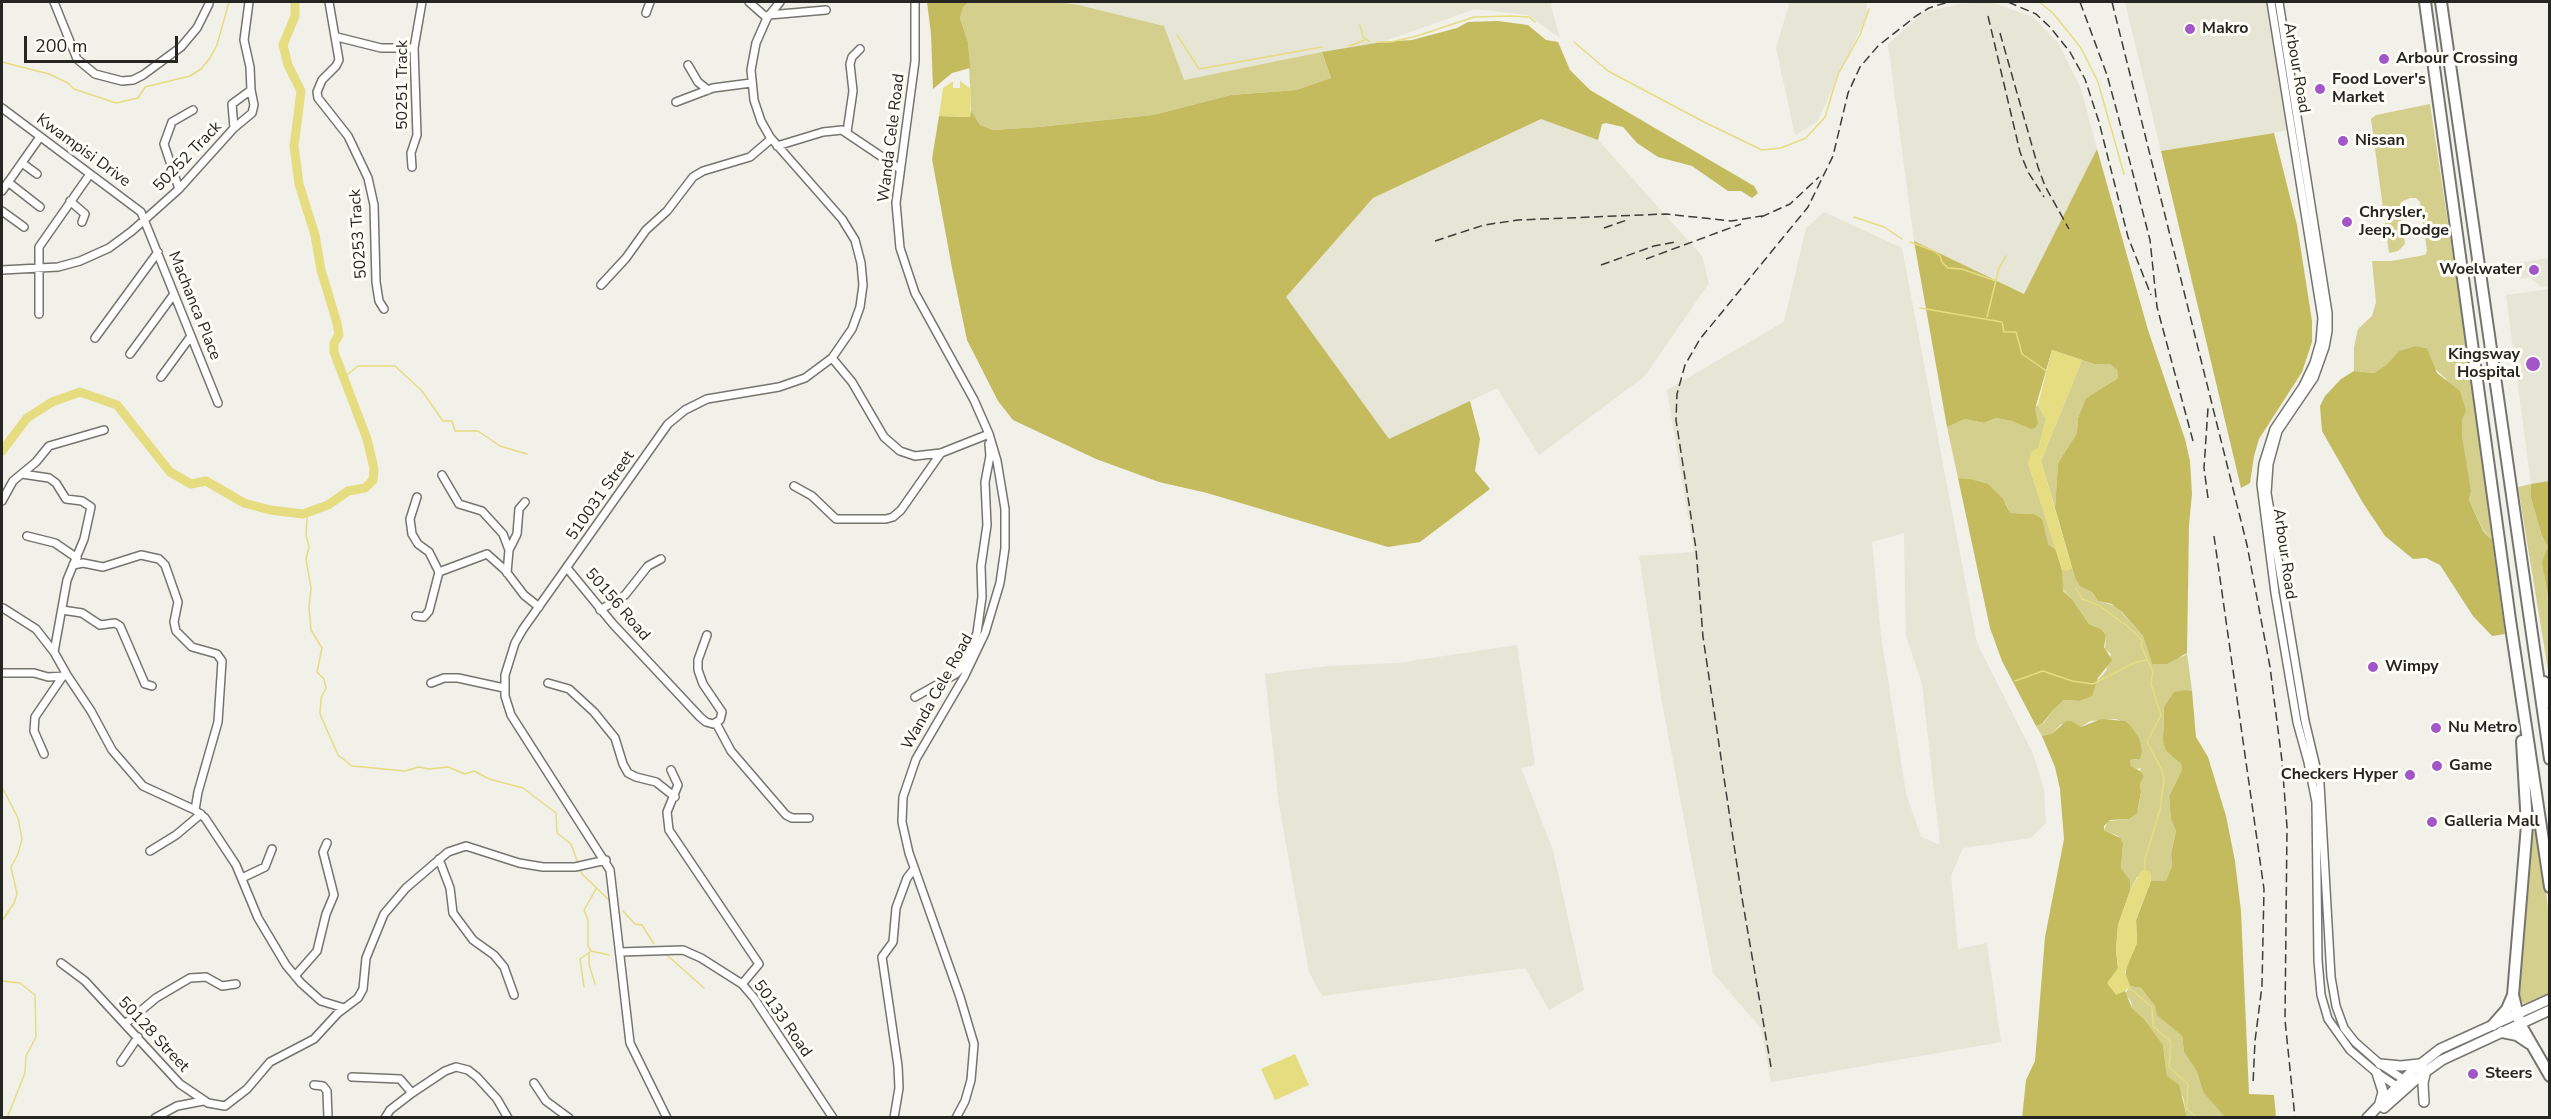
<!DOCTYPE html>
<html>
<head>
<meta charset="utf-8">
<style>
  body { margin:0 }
  #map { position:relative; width:2551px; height:1119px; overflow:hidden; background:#f1f0e9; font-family:"Nunito Sans",sans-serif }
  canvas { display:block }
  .frame { position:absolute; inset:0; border:3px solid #252522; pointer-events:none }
  .scale { position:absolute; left:24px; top:36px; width:154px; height:27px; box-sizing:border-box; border:3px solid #252522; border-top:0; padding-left:8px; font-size:18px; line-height:21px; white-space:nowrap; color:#252522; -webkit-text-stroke:4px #fefdf6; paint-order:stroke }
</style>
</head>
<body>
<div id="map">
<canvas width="2551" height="1119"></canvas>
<div class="frame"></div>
<div class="scale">200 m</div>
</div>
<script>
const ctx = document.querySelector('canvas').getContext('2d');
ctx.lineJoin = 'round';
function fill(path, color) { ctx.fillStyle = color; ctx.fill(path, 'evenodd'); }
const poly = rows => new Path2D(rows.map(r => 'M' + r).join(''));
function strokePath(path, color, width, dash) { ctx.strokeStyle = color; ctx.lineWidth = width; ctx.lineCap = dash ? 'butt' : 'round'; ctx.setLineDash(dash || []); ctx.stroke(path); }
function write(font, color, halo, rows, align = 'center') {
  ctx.font = font + ' "Nunito Sans",sans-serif'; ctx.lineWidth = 6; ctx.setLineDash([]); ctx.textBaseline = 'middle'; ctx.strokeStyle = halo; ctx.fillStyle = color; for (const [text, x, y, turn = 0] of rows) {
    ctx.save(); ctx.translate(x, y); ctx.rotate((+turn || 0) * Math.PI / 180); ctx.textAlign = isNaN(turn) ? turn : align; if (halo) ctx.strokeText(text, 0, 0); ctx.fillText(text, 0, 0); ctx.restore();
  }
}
fill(poly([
  [1056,2,1550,2,1560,38,1528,15,1475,9,1382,42,1183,80,1164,26,1079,5],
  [1790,2,1866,2,1868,13,1817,122,1795,135,1776,48],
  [1990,2,2033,17,2059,44,2081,89,2097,149,2024,294,1914,241,1888,44,1924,12,1960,4],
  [2125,2,2268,2,2290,130,2161,151],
  [1541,119,1598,140,1702,256,1709,283,1645,376,1539,455,1497,388,1389,440,1285,297,1373,198],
  [1824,212,1902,248,1977,643,2033,754,2044,789,2046,823,2031,838,1963,848,1951,876,1958,949,1987,943,2001,1042,1771,1082,1761,1028,1713,973,1661,697,1639,556,1694,552,1667,390,1784,322,1806,228],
  [1904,533,1906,636,1922,684,1940,845,1921,837,1906,793,1881,636,1872,542],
  [2549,258,2549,286,2542,287,2529,277,2521,279,2518,263],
  [2549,289,2549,482,2531,484,2506,295],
  [1517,645,1535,765,1521,768,1553,850,1584,990,1549,1010,1525,968,1322,996,1309,972,1279,805,1265,674,1329,666,1398,663]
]), '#e6e5d6');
fill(poly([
  [969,2,1056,2,1079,5,1164,26,1184,80,1322,52,1331,78,1296,90,1231,95,1153,115,1038,127,993,130,980,125,971,110,968,42,960,18,963,7],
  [2430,104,2475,402,2492,540,2483,530,2469,500,2471,491,2462,445,2462,419,2446,379,2434,368,2427,348,2415,346,2399,351,2386,365,2374,373,2354,371,2354,347,2358,329,2372,316,2376,302,2372,261,2391,261,2425,255,2427,251,2420,202,2416,198,2410,198,2401,202,2399,208,2405,244,2398,251,2389,253,2371,119,2376,115],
  [2082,360,2094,364,2110,364,2117,370,2118,378,2086,398,2078,418,2077,433,2058,463,2055,508,2041,461],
  [2038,405,2046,419,2039,447,2028,463,2056,550,2048,544,2034,514,2010,513,2006,504,1970,479,1958,478,1947,427,1965,419,1984,423,1996,418,2014,421],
  [2531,484,2531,498,2542,536,2548,547,2544,574,2549,603,2549,676,2518,487],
  [2072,568,2075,578,2092,592,2098,601,2116,606,2143,636,2152,664,2184,656,2187,653,2192,691,2186,690,2164,707,2163,730,2166,751,2181,764,2182,770,2169,796,2171,818,2176,831,2171,854,2172,866,2166,882,2151,881,2150,872,2137,877,2130,891,2130,880,2121,868,2123,843,2118,836,2104,830,2108,821,2129,819,2138,809,2141,792,2140,784,2144,776,2140,771,2141,768,2136,769,2131,766,2130,760,2137,760,2130,725,2116,719,2090,721,2081,727,2061,724,2053,733,2042,736,2036,726,2043,724,2053,710,2064,700,2079,701,2106,671,2111,654,2105,649,2106,635,2101,629,2089,624,2072,599,2062,589,2062,570],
  [2533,793,2549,916,2549,993,2524,1004,2517,997],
  [2130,986,2141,988,2155,1006,2158,1015,2182,1036,2184,1052,2197,1072,2203,1092,2226,1117,2187,1117,2183,1097,2167,1076,2163,1045,2145,1020,2132,1008,2131,1001,2125,994]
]), '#d5cf8d');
fill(poly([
  [927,2,969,2,963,7,960,18,968,42,970,68,952,73,933,89,931,34],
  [1498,21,1528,25,1546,40,1558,42,1570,70,1590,90,1754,186,1758,193,1752,198,1741,191,1728,191,1692,166,1658,157,1637,143,1623,127,1606,123,1602,124,1598,140,1541,119,1373,198,1286,297,1389,439,1470,401,1480,439,1475,471,1490,489,1420,542,1388,547,1207,493,1159,482,1096,459,1013,420,998,401,967,340,952,268,932,159,939,116,970,117,971,110,980,125,993,130,1038,127,1153,115,1231,95,1296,90,1331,78,1322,52,1382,42,1412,40,1457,28,1468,22],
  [2274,133,2297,225,2312,321,2312,342,2302,372,2259,439,2254,456,2250,483,2241,488,2161,151],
  [2097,149,2148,330,2185,439,2190,461,2192,494,2189,525,2187,653,2167,664,2152,664,2143,636,2122,612,2112,604,2098,601,2092,592,2080,586,2075,578,2055,508,2058,463,2077,433,2078,418,2086,398,2118,378,2117,370,2110,364,2094,364,2052,350,2035,409,2038,423,2035,428,2031,429,2012,421,1996,418,1984,423,1965,419,1947,427,1914,241,2024,294],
  [2415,346,2427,348,2437,373,2460,391,2466,411,2462,419,2462,437,2471,491,2469,500,2483,531,2492,540,2505,634,2492,636,2473,616,2440,565,2426,558,2413,559,2385,536,2363,503,2322,431,2320,406,2325,396,2341,379,2354,371,2374,373,2386,365,2399,351],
  [1958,478,1970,479,1988,484,2003,499,2010,513,2034,514,2042,519,2048,544,2056,550,2062,570,2063,591,2072,599,2089,624,2101,629,2106,635,2104,647,2112,660,2098,678,2092,696,2079,701,2064,700,2053,710,2042,724,2036,726,2002,661,1990,628],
  [2549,481,2550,481,2549,603,2542,562,2548,547,2542,536,2531,498,2531,484],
  [2186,690,2192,691,2196,737,2208,757,2226,816,2235,861,2241,911,2249,1094,2274,1095,2276,1117,2226,1118,2224,1116,2203,1092,2197,1072,2184,1052,2182,1036,2157,1015,2155,1006,2141,988,2130,986,2125,977,2127,965,2137,943,2136,920,2151,881,2166,881,2172,866,2171,854,2176,831,2171,819,2169,796,2182,770,2181,764,2166,751,2163,741,2164,707,2174,692],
  [2101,719,2125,721,2130,725,2139,738,2142,751,2140,759,2130,760,2131,766,2140,771,2144,776,2140,784,2141,792,2137,813,2129,819,2110,820,2104,826,2104,830,2120,838,2123,843,2121,868,2130,880,2130,891,2118,925,2116,950,2118,968,2115,974,2118,992,2125,991,2132,1008,2145,1020,2163,1045,2167,1076,2179,1085,2187,1117,2022,1118,2026,1080,2035,1061,2045,937,2064,839,2060,789,2055,767,2042,736,2053,733,2066,721,2071,721,2081,727]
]), '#c4bb5f');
fill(poly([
  [953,81,953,88,960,88,960,81,971,89,970,117,939,116,943,88],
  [2052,350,2082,360,2041,461,2072,568,2067,571,2062,570,2028,463,2031,452,2039,447,2046,419,2038,405],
  [2145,870,2150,872,2151,881,2136,919,2137,943,2125,972,2130,986,2125,991,2116,995,2107,983,2118,968,2116,950,2118,925,2130,891,2141,871],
  [1295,1054,1309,1085,1275,1100,1261,1069]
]), '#e6dc80');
strokePath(poly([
  [2039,2,2053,13,2081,48,2098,82,2124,174],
  [1360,25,1363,37,1370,42],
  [1177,35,1199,69,1322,47],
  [1377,42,1391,42,1417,36,1474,17,1510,16,1529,17,1535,22],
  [1574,42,1608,71,1704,122,1762,150,1781,148,1806,138,1825,117,1838,74,1860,35,1869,9],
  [1349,46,1365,40],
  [2,62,49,74,68,83,74,89,116,103,138,98,145,87,190,76,201,69,210,58,217,45,229,2],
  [1854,217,1884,227,1902,239],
  [1910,242,1934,251,1940,256,1942,262,1948,268,1962,269,1996,281],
  [1920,308,2002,322,2004,332,2016,332,2022,354,2048,372],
  [1987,317,1999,268,2006,256],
  [343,378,358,366,395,366,422,391,443,421,452,421,455,431,478,431,500,446,527,454],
  [311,510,307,518,306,535,309,547,306,559,311,588,309,607,311,630,322,648,317,672,324,679,326,688,321,698,320,714,338,755,352,766,405,771,419,767,429,769,448,767,465,774,474,771,489,779,523,788,556,813,557,833,571,844,578,863],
  [2076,588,2082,599,2098,605,2126,625,2142,640,2141,646,2153,671,2151,684,2161,715,2147,742,2162,770,2164,779,2160,810,2145,859,2145,870],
  [2015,681,2043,671,2072,681,2093,684,2136,662,2148,660],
  [2,787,18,818,22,839,18,854,11,867,17,894,14,903,2,921],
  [580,869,582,874,610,901],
  [596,889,584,910,588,920,588,946,591,951,609,955],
  [623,911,635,924,642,925,654,944],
  [589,953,589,964,595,984],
  [668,956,704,988],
  [2,981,20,983,35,995,36,1037,26,1056,25,1073,7,1118],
  [584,987,580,959,590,952],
  [2128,987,2152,1007,2153,1026,2171,1042,2169,1067,2188,1084,2187,1109,2198,1118]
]), '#e6dc80', 1.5);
strokePath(poly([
  [2,451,27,418,52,402,80,392,117,405,170,472,191,484,206,481,244,503,270,510,303,514,328,505,348,491,365,488,373,480,374,469,367,439,334,352,334,343,339,335,337,323,321,270,315,235,299,184,294,146,301,91,288,65,283,45,295,16,295,2]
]), '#e6dc80', 9);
const minor = poly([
  [54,2,77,59,95,74,122,81,133,80,143,75,181,47,197,28,209,4],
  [329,2,339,60,336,66,322,80,317,92,318,98,348,136,368,178,374,205,376,282,379,301,384,309],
  [749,2,767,18],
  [915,2,915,61,896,203,900,248,915,293,974,400,989,434,997,461,1005,509,1005,548,1000,583,985,633,964,677,916,759,903,797,902,822,909,853,960,997,974,1044,971,1080,965,1101,956,1118],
  [2271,2,2322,318,2320,342,2314,363,2303,386,2274,429,2263,464,2261,484,2275,593,2297,722,2308,762,2316,802,2318,960,2321,995,2328,1019,2350,1050,2377,1073,2401,1089],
  [2279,2,2328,313,2328,331,2325,347,2314,378,2278,431,2269,464,2267,493,2305,721,2320,784,2331,977,2336,1006,2344,1028,2355,1042,2380,1064,2406,1081],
  [646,13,650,2],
  [769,15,826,10],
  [337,37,381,48,414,48],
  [688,65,698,82,708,90],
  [676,102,713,88,751,83],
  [2,108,141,212,218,403],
  [234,128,232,104,251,90],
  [847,132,853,91,850,64,852,57,860,49],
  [777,146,823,132,842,130,900,169],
  [22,163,37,174],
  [412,167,411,153,417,135,414,48,422,2],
  [8,182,40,207],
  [179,189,164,144,172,122,193,110],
  [2,191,40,137],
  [70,201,85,214,82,222],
  [2,211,24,227],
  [2,270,58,267,80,261,109,248,132,231,179,189,234,128,252,113,254,105,251,90,250,67,244,40,249,2],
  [601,285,626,258,646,230,667,211,693,177,703,171,750,157,771,139],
  [39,314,39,247,90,174],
  [95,338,158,252],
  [130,354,174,294],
  [832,358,852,382,884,437,900,451,915,456,941,453,989,434],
  [161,377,191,336],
  [22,474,49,478,56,483,66,499,82,501,91,507,84,539,67,580,54,652,67,675,91,711,112,750,143,786,195,810,205,818,236,865,258,918,286,965,301,983,321,1001,344,1008],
  [442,475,459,504,482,511,503,534,509,550,507,573],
  [794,486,812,496,836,519,886,519,893,517,901,510,941,453],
  [417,497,410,519,412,534,418,544,429,552,439,572,487,554,505,570,524,595,539,607],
  [2,501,13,481,36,462,49,446,104,430],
  [27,536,55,543,77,558],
  [509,550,517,534,519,509,525,502],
  [73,565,83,563,103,567,141,555,159,559,165,565,178,602,174,622,176,631,192,647,217,654,222,661,218,722,198,792,195,810],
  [567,568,613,624,700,717,706,722,713,724,720,720,722,712,703,684,698,670,698,660,707,635],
  [3,608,36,629,54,652],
  [62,610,82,613,100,625,115,623,120,626,145,684,152,686],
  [600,610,625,595,648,566,661,559],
  [416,616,424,617,429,611,439,572],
  [2,673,34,673,48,677,64,676],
  [431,683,444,678,458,678,504,688],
  [548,683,569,689,594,712,615,738,623,764,628,773,636,777,656,782,675,797],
  [915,697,956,674,963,666,977,633,982,597,981,566,987,525,985,482,990,456,989,444],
  [716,723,731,751,786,815,792,818,809,818],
  [44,754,34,731,35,717,63,676],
  [671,770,678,785,667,812,669,830,759,964,742,984],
  [150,851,176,835,201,814],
  [439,859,450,888,453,913,473,940,494,955,504,967,514,995],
  [242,878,265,867,272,849],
  [620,952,683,950,701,958,742,984,754,998,833,1118],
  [61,963,85,981,180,1084,208,1103,225,1106,247,1089,270,1062,314,1039,338,1013,358,998,363,989,366,958,384,914,406,888,448,852,466,846,519,863,543,867,575,867,606,860],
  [295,976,317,951,326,914,334,895,323,852,327,843],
  [125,1024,156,998,190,978,206,977,222,986,236,984],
  [121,1062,138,1037],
  [352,1077,400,1079,412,1093],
  [534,1083,546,1101,569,1118],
  [314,1085,323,1086,327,1091,328,1118],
  [155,1118,177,1106,203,1101],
  [385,1118,390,1110,412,1093,445,1071,456,1067,468,1070,477,1077,497,1099,508,1118],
  [667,1118,630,1043,610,870,511,715,505,696,505,675,515,643,523,629,668,424,685,410,707,399,779,387,805,378,832,358,852,329,860,307,863,285,861,263,855,240,842,219,770,137,761,121,754,100,751,70,756,43,767,18,780,2],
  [894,1118,899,1088,898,1066,882,957,893,942,896,908,907,878,914,869]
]);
const major = poly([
  [2380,1064,2401,1066,2419,1064],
  [2377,1073,2383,1092,2380,1103],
  [2424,1102,2423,1083,2426,1070],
  [2384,1108,2421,1075,2442,1060,2550,1010],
  [2367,1118,2413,1070,2440,1049,2550,999]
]);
const highway = poly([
  [2425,2,2510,620,2550,887],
  [2441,2,2550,759],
  [2544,682,2550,703],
  [2522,741,2527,825,2513,995,2520,1024,2550,1076],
  [2493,1025,2507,1009,2513,995],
  [2502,1032,2517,1035,2529,1043]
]);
strokePath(minor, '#75756f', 10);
strokePath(major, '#75756f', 12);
strokePath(highway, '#75756f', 14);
strokePath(minor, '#fff', 7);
strokePath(major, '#fff', 9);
strokePath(highway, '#fff', 10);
strokePath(poly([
  [2008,2,2036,14,2050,27,2070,52,2085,79,2099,122,2128,237,2151,295],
  [2080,2,2107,75,2116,108,2150,240,2157,307,2193,441],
  [2112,2,2247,545,2270,667,2282,761,2287,827,2285,1020,2295,1118],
  [1988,16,2020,152,2028,172,2044,197],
  [2000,33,2038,167,2045,186,2069,229],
  [1761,217,1790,204,1819,177],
  [1604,228,1627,220],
  [1435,241,1484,225,1518,220,1666,214,1731,221,1768,215],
  [1646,259,1741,224],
  [1601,265,1654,246,1675,242],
  [2208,498,2204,468,2208,408],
  [2214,536,2264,889,2262,986,2255,1041,2253,1084],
  [1771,1067,1741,892,1703,637,1696,549,1676,420,1677,394,1685,365,1700,339,1808,207,1833,156,1848,93,1860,67,1878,46,1916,16,1929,8,1948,2]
]), '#3d3d39', 1.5, [9, 4.5]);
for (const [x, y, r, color] of [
  [2190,29,6,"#a256c8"],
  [2384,59,6,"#a256c8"],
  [2320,89,6,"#a256c8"],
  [2343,141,6,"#a256c8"],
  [2347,222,6,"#a256c8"],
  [2534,270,6,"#a256c8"],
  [2533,364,8,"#a256c8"],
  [2373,667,6,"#a256c8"],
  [2436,728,6,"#a256c8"],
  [2437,766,6,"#a256c8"],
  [2410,775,6,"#a256c8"],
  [2432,822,6,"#a256c8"],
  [2473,1074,6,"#a256c8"]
]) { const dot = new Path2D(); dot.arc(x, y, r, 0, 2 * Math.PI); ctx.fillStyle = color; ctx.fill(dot); strokePath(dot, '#fefdf6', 2); }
write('bold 16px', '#252522', '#fefdf6', [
  ["Makro",2202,29],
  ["Arbour Crossing",2396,59],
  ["Food Lover's",2332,80],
  ["Market",2332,98],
  ["Nissan",2355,141],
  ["Chrysler,",2359,213],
  ["Jeep, Dodge",2359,231],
  ["Woelwater",2522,270,"right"],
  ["Kingsway",2520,355,"right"],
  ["Hospital",2520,373,"right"],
  ["Wimpy",2385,667],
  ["Nu Metro",2448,728],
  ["Game",2449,766],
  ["Checkers Hyper",2398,775,"right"],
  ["Galleria Mall",2444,822],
  ["Steers",2485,1074]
], 'left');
write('16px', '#252522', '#fefdf6', [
  ["Arbour Road",2296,68,80],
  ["50251 Track",403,85,-90],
  ["Wanda Cele Road",892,138,-83],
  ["Kwampisi Drive",83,151,36],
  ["50252 Track",188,157,-46],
  ["50253 Track",359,234,-94],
  ["Machanca Place",194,306,68],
  ["510031 Street",601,496,-55],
  ["Arbour Road",2284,554,82],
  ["50156 Road",617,605,49],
  ["Wanda Cele Road",938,692,-61],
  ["50133 Road",782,1019,55],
  ["50128 Street",153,1035,47]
]);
</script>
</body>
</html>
